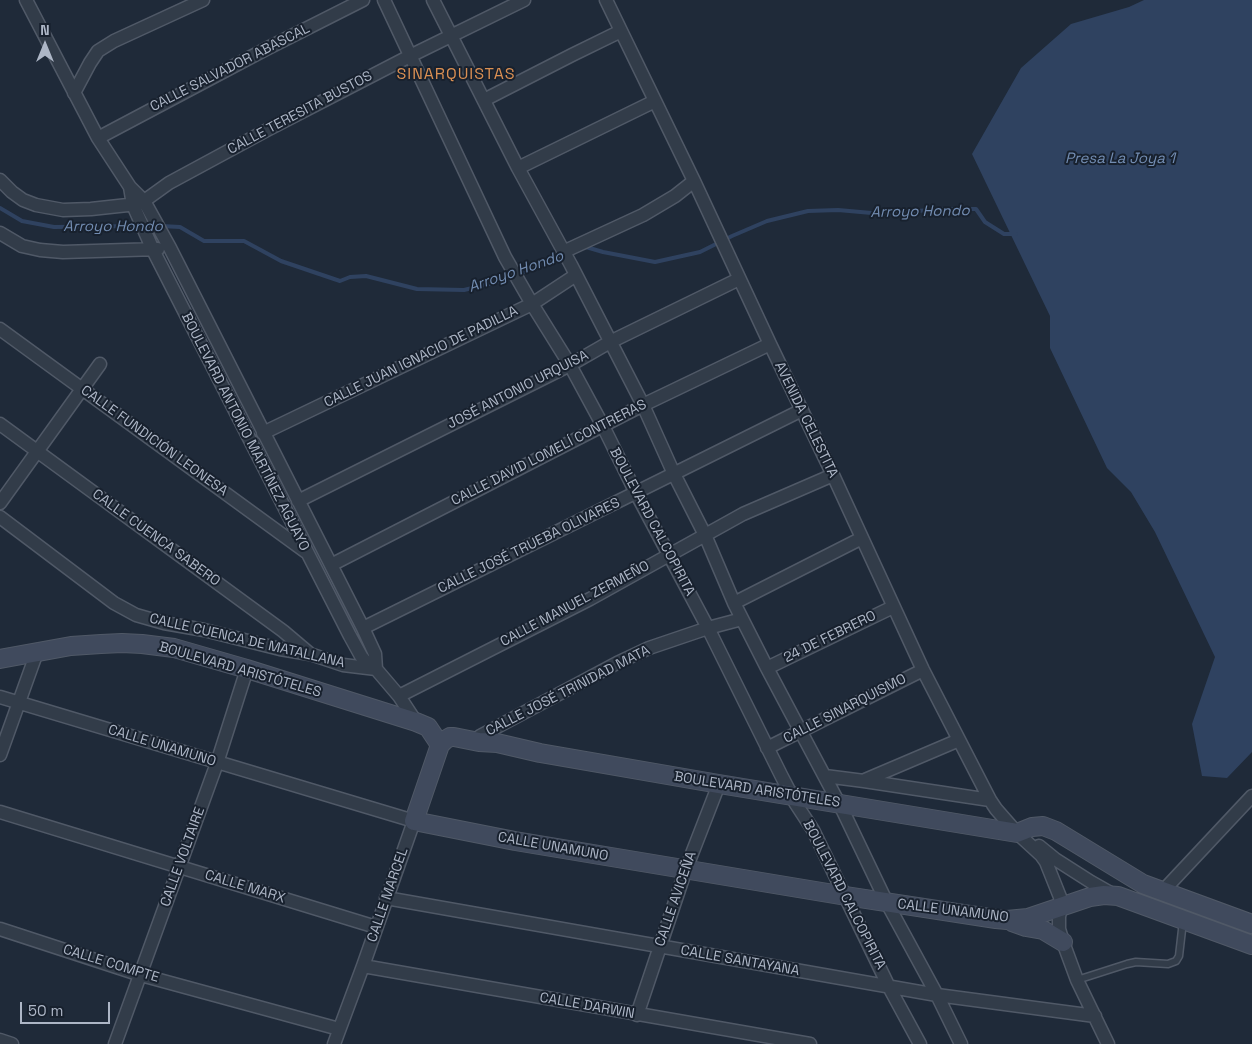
<!DOCTYPE html>
<html>
<head>
<meta charset="utf-8">
<style>
  body { margin:0 }
  #map { position:relative; width:1252px; height:1044px; overflow:hidden; background:#1f2a39; font-family:"Space Grotesk",sans-serif }
  canvas { display:block }
  .north { position:absolute; left:20px; top:20px; width:50px; height:50px; -webkit-text-stroke:4px #18212e; paint-order:stroke; rotate:0deg; font-size:14px; font-weight:700; line-height:20px; text-align:center; color:#adb6c6 }
  .north::after { content:''; display:block; margin:auto; width:18px; height:22px; background:#adb6c6; clip-path:polygon(50% 0,100% 100%,50% 72%,0 100%) }
  .scale { position:absolute; left:20px; top:1002px; width:90px; height:22px; box-sizing:border-box; border:2px solid #adb6c6; border-top:0; padding-left:6px; font-size:15px; line-height:18px; white-space:nowrap; color:#adb6c6; -webkit-text-stroke:4px #18212e; paint-order:stroke }
</style>
</head>
<body>
<div id="map">
<canvas width="1252" height="1044"></canvas>
<div class="north">N</div>
<div class="scale">50 m</div>
</div>
<script>
const ctx = document.querySelector('canvas').getContext('2d');
ctx.lineJoin = 'round';
function fill(path, color) { ctx.fillStyle = color; ctx.fill(path, 'evenodd'); }
const poly = rows => new Path2D(rows.map(r => 'M' + r).join(''));
function strokePath(path, color, width, dash) { ctx.strokeStyle = color; ctx.lineWidth = width; ctx.lineCap = dash ? 'butt' : 'round'; ctx.setLineDash(dash || []); ctx.stroke(path); }
function write(font, color, halo, rows, align = 'center') {
  ctx.font = font + ' "Space Grotesk",sans-serif'; ctx.lineWidth = 4; ctx.setLineDash([]); ctx.textBaseline = 'middle'; ctx.strokeStyle = halo; ctx.fillStyle = color; for (const [text, x, y, turn = 0] of rows) {
    ctx.save(); ctx.translate(x, y); ctx.rotate((+turn || 0) * Math.PI / 180); ctx.textAlign = isNaN(turn) ? turn : align; if (halo) ctx.strokeText(text, 0, 0); ctx.fillText(text, 0, 0); ctx.restore();
  }
}
fill(poly([
  [1144,0,1252,0,1252,752,1227,778,1202,776,1192,724,1215,657,1155,532,1131,492,1107,468,1050,348,1050,316,972,154,1021,68,1071,24,1129,7]
]), '#2f4260');
strokePath(poly([
  [0,208,22,221,54,227,139,226],
  [161,226,180,227,204,241,244,241,281,261,340,281,350,277,366,276,417,289,464,290,497,282,512,276],
  [584,248,586,247,603,252,655,262,700,252,732,236,767,221,808,211,838,210,883,214,941,209,976,209,985,222,1004,234,1016,234],
  [519,274,563,256]
]), '#2f4260', 4);
const lane = poly([
  [1077,980,1127,964,1136,962,1168,964,1176,961,1179,956,1183,921]
]);
const street = poly([
  [26,0,98,138,130,187,144,201,170,248,363,628,375,654,376,669],
  [384,0,505,257,532,304,570,365,603,426,636,493,708,628,781,775,796,804,813,830,889,987,920,1044],
  [433,0,518,168,571,265,643,405,674,474,705,535,734,603,767,668,843,811,887,903,937,995,961,1044],
  [606,0,694,181,770,344,833,475,923,670,990,800,996,809,1017,833,1041,855,1046,862,1060,897,1061,906,1059,917,1059,929,1063,942,1077,980,1108,1044],
  [74,93,90,63,98,51,114,41,203,0],
  [484,100,572,55,621,31],
  [98,138,266,49,363,0],
  [518,168,655,101],
  [0,180,12,192,23,200,36,205,63,210,91,209,137,204,144,201,169,183,267,130,410,56,524,0],
  [130,187,133,205,153,250,350,636,361,656,366,662,376,669,399,696,416,722],
  [0,233,22,246,40,250,63,252,158,249],
  [563,252,643,215,675,196,694,181],
  [0,329,306,552],
  [0,424,283,631,309,653],
  [263,433,532,304,576,275],
  [298,501,570,365,610,342,739,279],
  [0,503,100,364],
  [0,517,114,603,136,615,164,623,204,630,280,649,310,654,343,665,376,669],
  [331,565,643,405,770,344],
  [734,603,862,538],
  [363,628,802,410],
  [767,668,893,607],
  [399,696,590,599,743,514,833,475],
  [0,697,414,821,363,966,334,1044],
  [480,736,617,663,649,648,708,628,742,619],
  [767,748,923,670],
  [0,755,37,652],
  [825,776,864,781,990,800],
  [865,780,959,740],
  [0,812,376,927],
  [1039,846,1055,859,1091,882,1114,895],
  [1163,891,1252,796],
  [386,898,937,995,1095,1016],
  [0,929,141,975,339,1029],
  [363,966,810,1044],
  [637,1015,686,869,719,784],
  [0,1040,12,1044],
  [115,1044,217,763,247,669]
]);
const secondary = poly([
  [0,659,71,646,101,644,122,643,142,644,174,648,247,669,416,722,428,727,440,745],
  [1012,922,1026,927,1043,930,1063,942],
  [1252,924,1143,884,1056,831,1043,826,1032,827,1017,833,719,784,540,753,497,743,479,742,454,737,450,737,445,740,440,745,414,821,515,841,846,896,996,919,1007,920,1028,918,1090,897,1104,895,1118,896,1252,945]
]);
strokePath(lane, '#505967', 9);
strokePath(street, '#505967', 15);
strokePath(secondary, '#505967', 20);
strokePath(lane, '#323c49', 6);
strokePath(street, '#323c49', 12);
strokePath(secondary, '#404a5d', 18);
write('14px', '#adb6c6', '#18212e', [
  ["CALLE SALVADOR ABASCAL",230,68,-27],
  ["CALLE TERESITA BUSTOS",300,113,-28],
  ["CALLE JUAN IGNACIO DE PADILLA",421,357,-26],
  ["JOSÉ ANTONIO URQUISA",518,390,-27],
  ["AVENIDA CELESTITA",806,420,64],
  ["BOULEVARD ANTONIO MARTÍNEZ AGUAYO",245,432,63],
  ["CALLE FUNDICIÓN LEONESA",154,441,36],
  ["CALLE DAVID LOMELÍ CONTRERAS",549,453,-27],
  ["BOULEVARD CALCOPIRITA",652,522,62],
  ["CALLE CUENCA SABERO",156,538,36],
  ["CALLE JOSÉ TRUEBA OLIVARES",529,546,-26],
  ["CALLE MANUEL ZERMEÑO",575,604,-28],
  ["24 DE FEBRERO",830,637,-26],
  ["CALLE CUENCA DE MATALLANA",247,641,13],
  ["BOULEVARD ARISTÓTELES",240,670,16],
  ["CALLE JOSÉ TRINIDAD MATA",568,691,-27],
  ["CALLE SINARQUISMO",845,709,-27],
  ["CALLE UNAMUNO",162,746,17],
  ["BOULEVARD ARISTÓTELES",757,790,9],
  ["CALLE UNAMUNO",553,847,10],
  ["CALLE VOLTAIRE",183,857,-70],
  ["CALLE MARX",245,887,17],
  ["CALLE MARCEL",388,895,-71],
  ["BOULEVARD CALCOPIRITA",844,895,63],
  ["CALLE AVICEÑA",676,899,-71],
  ["CALLE UNAMUNO",953,911,7],
  ["CALLE SANTAYANA",740,961,10],
  ["CALLE COMPTE",111,964,17],
  ["CALLE DARWIN",587,1006,10]
]);
write('italic 15px', '#728cb1', '#18212e', [
  ["Presa La Joya 1",1120,159],
  ["Arroyo Hondo",920,212,-1],
  ["Arroyo Hondo",113,227],
  ["Arroyo Hondo",516,272,-19]
]);
ctx.letterSpacing = '1px';
write('16px', '#db9053', '#18212e', [
  ["SINARQUISTAS",456,75]
]);
ctx.letterSpacing = '0px';
</script>
</body>
</html>
